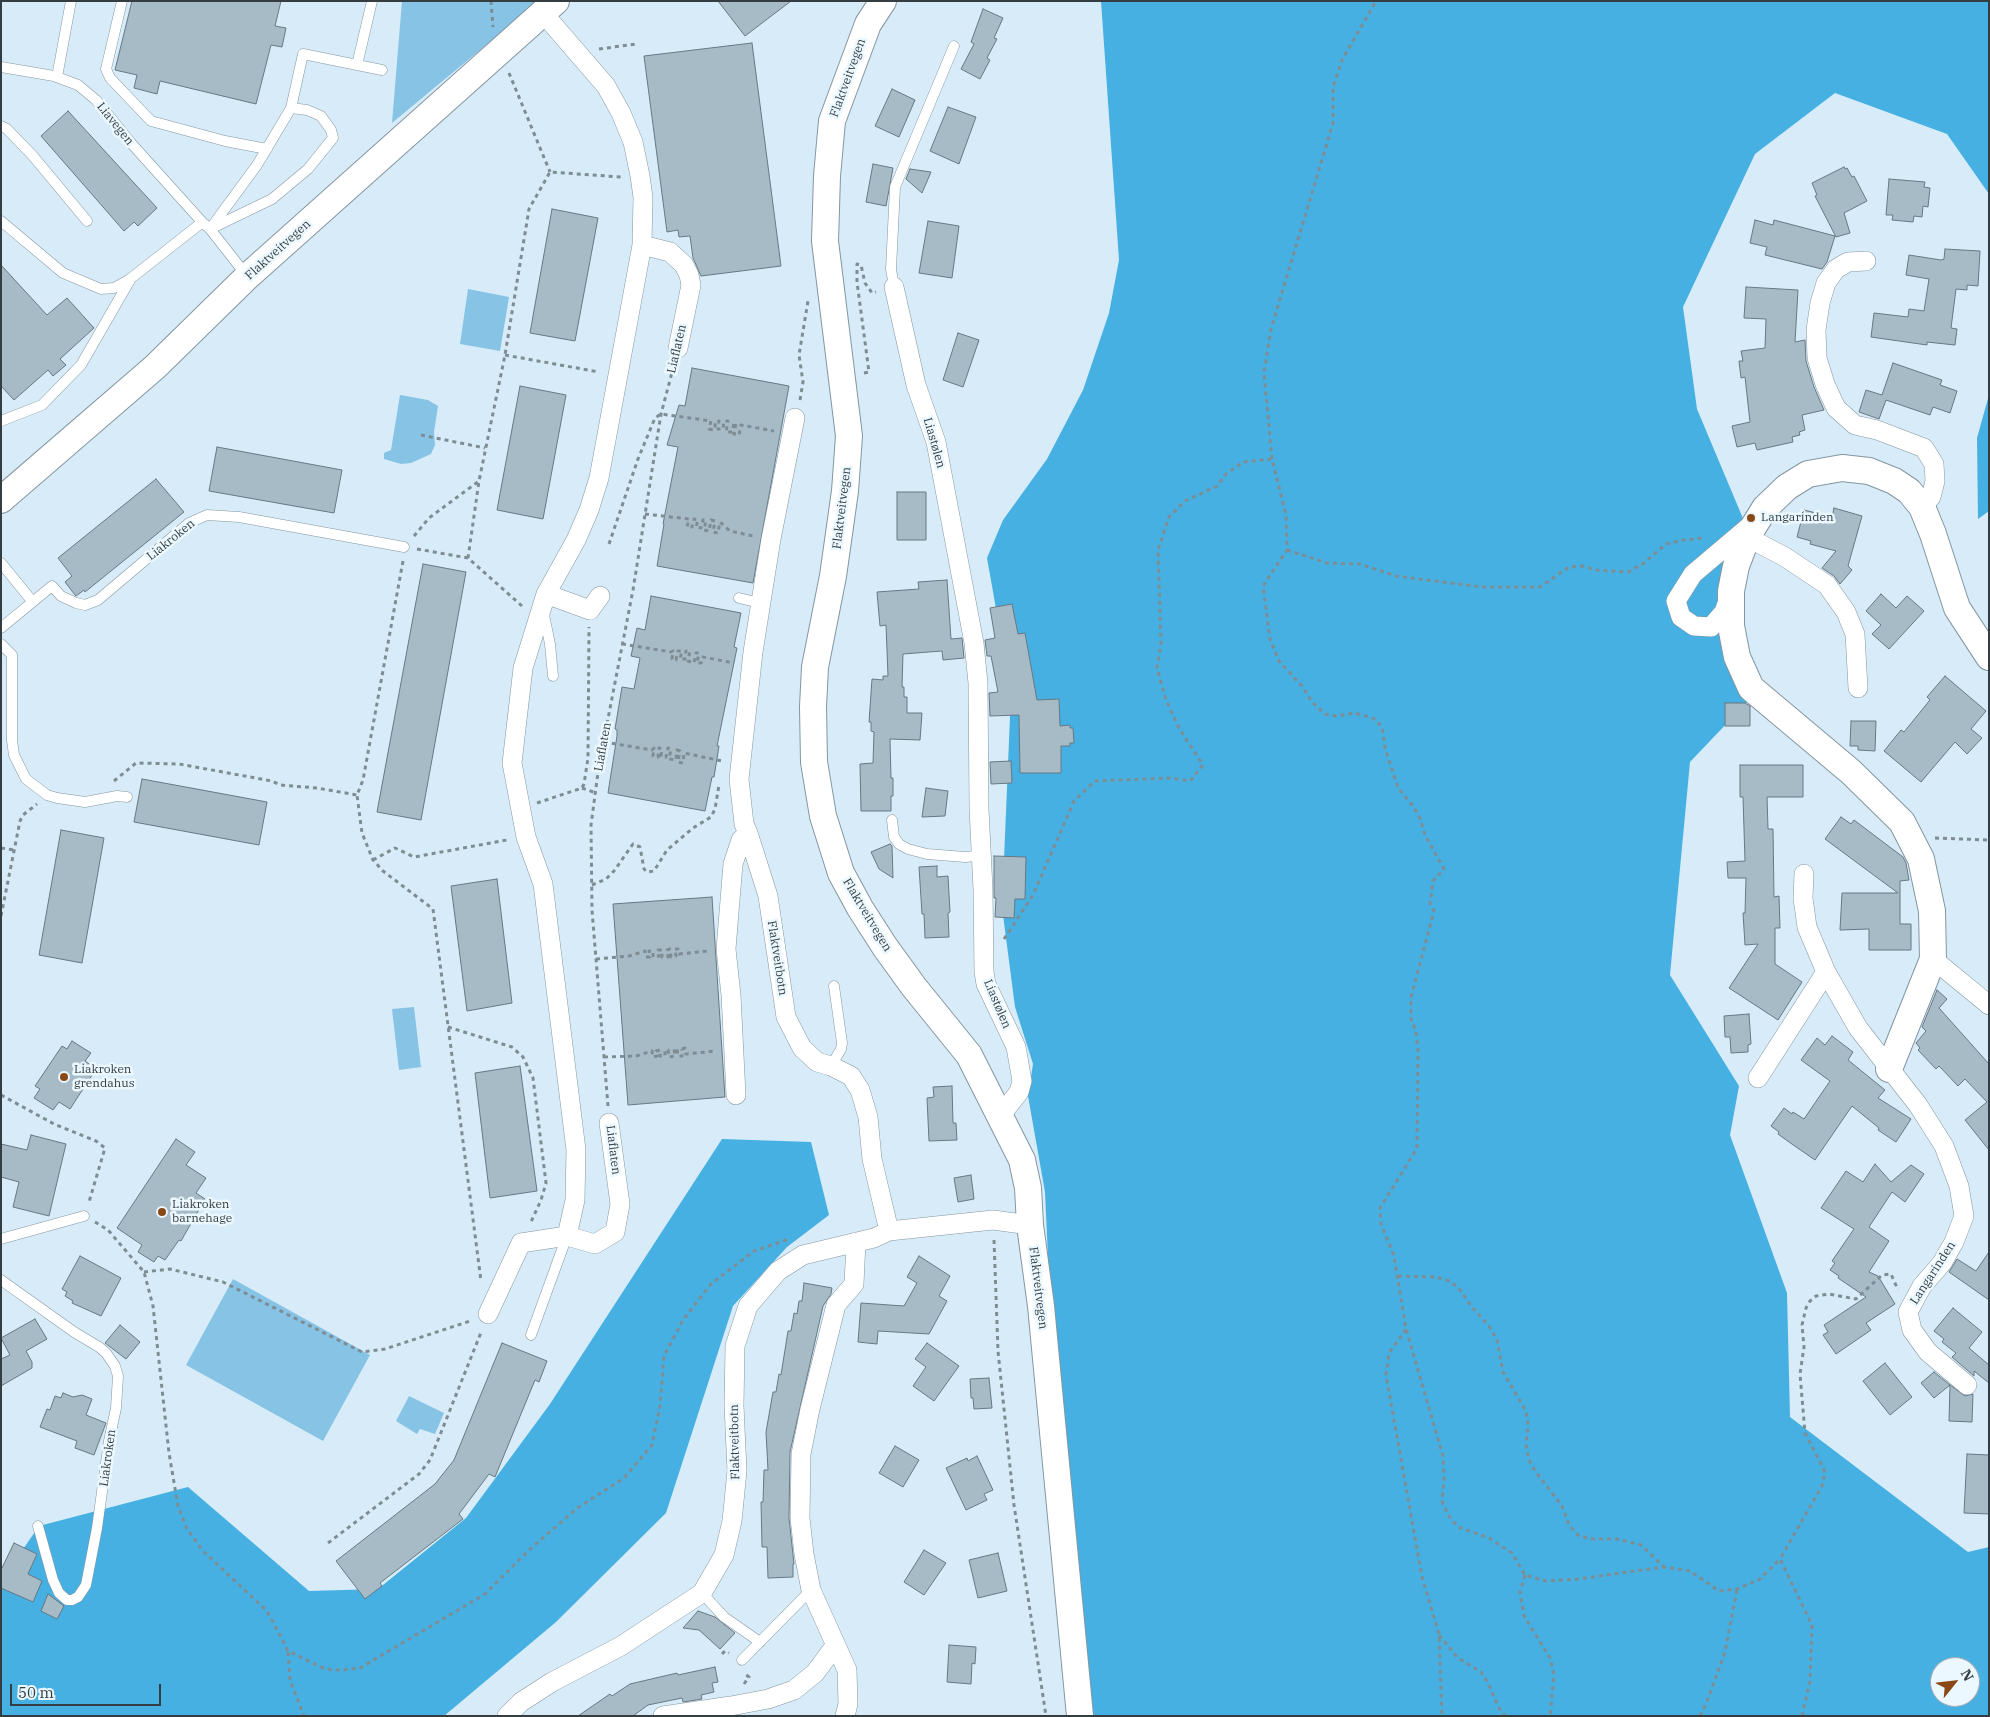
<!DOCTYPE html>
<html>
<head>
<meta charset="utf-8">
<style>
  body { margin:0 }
  #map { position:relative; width:1990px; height:1717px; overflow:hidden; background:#d7ecf8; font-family:"IBM Plex Serif",serif }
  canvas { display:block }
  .frame { position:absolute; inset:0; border:2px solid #343d41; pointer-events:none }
  .north { position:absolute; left:1930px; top:1657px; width:50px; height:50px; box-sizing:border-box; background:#ebf8ff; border:1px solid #a2adb3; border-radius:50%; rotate:61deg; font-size:14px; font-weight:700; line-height:20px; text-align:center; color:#343d41 }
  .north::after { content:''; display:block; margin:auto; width:18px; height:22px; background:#8a4816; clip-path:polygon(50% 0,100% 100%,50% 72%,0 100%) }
  .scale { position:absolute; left:10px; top:1684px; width:151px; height:22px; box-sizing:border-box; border:2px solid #343d41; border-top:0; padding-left:6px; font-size:15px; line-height:18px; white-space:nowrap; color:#343d41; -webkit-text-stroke:4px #ebf8ff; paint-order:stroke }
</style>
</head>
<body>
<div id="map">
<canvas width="1990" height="1717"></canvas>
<div class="frame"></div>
<div class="north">N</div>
<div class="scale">50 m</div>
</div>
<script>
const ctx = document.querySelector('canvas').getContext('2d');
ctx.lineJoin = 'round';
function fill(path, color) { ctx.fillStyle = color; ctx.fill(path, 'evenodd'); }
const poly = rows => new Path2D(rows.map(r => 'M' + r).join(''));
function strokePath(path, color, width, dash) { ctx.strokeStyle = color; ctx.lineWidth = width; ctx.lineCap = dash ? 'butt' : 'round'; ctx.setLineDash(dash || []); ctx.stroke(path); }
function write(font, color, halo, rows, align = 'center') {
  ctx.font = font + ' "IBM Plex Serif",serif'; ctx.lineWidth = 5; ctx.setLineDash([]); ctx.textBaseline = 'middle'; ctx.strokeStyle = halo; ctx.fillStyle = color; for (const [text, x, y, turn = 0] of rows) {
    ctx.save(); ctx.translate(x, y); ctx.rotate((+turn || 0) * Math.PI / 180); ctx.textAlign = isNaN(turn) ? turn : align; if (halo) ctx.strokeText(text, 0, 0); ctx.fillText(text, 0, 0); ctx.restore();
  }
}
fill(poly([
  [402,1,539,1,392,123],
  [468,289,509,297,500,351,460,344],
  [400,395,428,400,438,406,434,432,435,445,431,454,411,463,401,464,384,459,384,453,391,450],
  [414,1007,421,1067,399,1070,392,1009],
  [233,1279,370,1355,323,1441,186,1365],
  [409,1396,444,1413,435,1434,420,1429,417,1434,396,1421]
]), '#86c3e5');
fill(poly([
  [1101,1,1989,1,1989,194,1947,134,1835,93,1755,154,1683,307,1697,409,1747,528,1728,634,1750,699,1690,762,1670,975,1739,1086,1730,1135,1787,1293,1790,1417,1968,1552,1989,1547,1989,1716,1069,1716,1045,1192,1028,1096,1033,1064,1015,1007,1002,907,1011,693,987,558,1003,520,1047,459,1083,390,1109,313,1119,260],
  [1940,1667,1970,1667,1970,1697,1940,1697],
  [1989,395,1989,511,1978,519,1977,438],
  [722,1139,811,1142,829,1215,787,1247,733,1306,666,1513,556,1622,444,1716,1,1716,1,1581,39,1526,188,1487,309,1591,378,1589,466,1518,550,1404]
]), '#46b0e2');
const building = poly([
  [132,1,281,1,275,26,286,28,282,47,271,45,256,104,160,81,157,94,134,88,137,75,115,70,132,1],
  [718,1,791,1,745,36,718,1],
  [983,9,1003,18,994,38,997,39,987,58,990,60,980,79,961,69,974,44,971,42,983,9],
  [752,43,781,266,701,276,693,258,690,236,679,237,678,230,667,232,644,56,752,43],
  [892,89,915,100,899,137,875,126,892,89],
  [948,107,976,117,959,164,930,151,948,107],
  [68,111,157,208,138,226,134,222,124,231,41,136,68,111],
  [873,164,893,168,886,206,866,202,873,164],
  [1844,167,1845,169,1847,168,1852,177,1854,176,1867,201,1844,213,1850,233,1836,237,1815,196,1817,195,1812,183,1844,167],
  [910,169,931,172,922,193,906,179,910,169],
  [1889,179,1925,182,1924,187,1930,188,1928,207,1923,206,1922,217,1914,216,1913,222,1892,220,1893,215,1886,215,1889,179],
  [552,209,598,218,575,341,530,333,552,209],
  [1755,220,1773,225,1774,220,1835,236,1827,262,1822,269,1765,255,1767,247,1750,243,1755,220],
  [928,221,959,226,952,278,919,273,928,221],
  [1945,249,1980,251,1978,286,1967,285,1967,290,1956,289,1951,328,1957,329,1955,345,1927,342,1927,345,1871,337,1874,313,1908,317,1909,309,1924,311,1929,279,1906,275,1909,255,1941,260,1944,259,1945,249],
  [1,265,47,315,67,298,94,328,60,359,66,365,53,376,48,370,14,400,1,386,1,265],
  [1746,287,1798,290,1795,342,1805,340,1806,361,1814,387,1824,410,1802,415,1805,430,1799,432,1800,435,1792,437,1793,442,1757,450,1755,443,1737,447,1732,426,1750,422,1745,377,1741,378,1739,361,1743,361,1741,351,1765,348,1766,319,1744,318,1746,287],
  [958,333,979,340,963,387,943,380,958,333],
  [1893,363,1942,380,1940,385,1957,391,1950,413,1933,407,1930,415,1886,400,1879,419,1859,412,1866,390,1882,395,1893,363],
  [692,368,789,386,753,583,657,566,664,524,663,524,678,447,667,445,679,405,685,406,692,368],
  [520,386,566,395,543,519,497,510,520,386],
  [217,447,342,470,334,513,209,491,217,447],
  [156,479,184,512,85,592,84,590,76,596,75,595,65,582,72,576,58,558,156,479],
  [897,492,926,492,926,540,897,540,897,492],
  [1834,508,1862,516,1848,566,1852,570,1840,584,1834,576,1822,568,1836,551,1810,544,1811,541,1797,537,1804,510,1832,517,1834,508],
  [423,564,466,572,421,820,377,812,423,564],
  [947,580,951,639,962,638,964,658,943,660,942,651,903,654,902,687,904,687,904,697,907,697,907,713,922,713,920,740,890,739,891,778,893,778,893,796,891,796,891,811,861,811,860,764,873,763,874,732,871,731,871,722,869,722,872,679,883,680,883,676,888,676,886,625,880,626,877,592,919,589,918,582,947,580],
  [1881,594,1896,608,1907,596,1924,611,1889,649,1872,634,1881,625,1866,611,1881,594],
  [651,596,741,613,734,647,737,648,717,746,719,746,714,777,712,777,705,811,608,793,617,736,617,730,615,729,622,687,634,689,640,658,631,656,637,628,645,630,651,596],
  [1012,604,1018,634,1025,633,1037,700,1059,699,1060,726,1070,725,1070,728,1073,728,1074,743,1070,743,1070,746,1061,746,1061,773,1020,773,1019,715,990,716,989,693,998,692,991,656,987,656,985,640,995,638,990,608,1012,604],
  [1945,676,1986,711,1971,729,1982,738,1967,754,1955,742,1921,782,1884,751,1901,730,1904,732,1930,700,1927,697,1945,676],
  [1725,703,1745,703,1750,706,1750,726,1725,726,1725,703],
  [1851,721,1876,721,1875,751,1858,750,1858,746,1850,746,1851,721],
  [1011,761,1012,783,991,784,990,762,1011,761],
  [1740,765,1803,765,1803,797,1767,797,1768,829,1773,829,1774,897,1779,896,1780,928,1775,928,1775,964,1802,982,1778,1020,1729,988,1758,944,1745,945,1743,913,1745,913,1746,878,1728,878,1727,862,1745,861,1743,797,1740,797,1740,765],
  [142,779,267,802,259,845,134,822,142,779],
  [926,788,948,791,945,816,922,817,926,788],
  [1841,817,1851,824,1854,820,1903,857,1906,863,1909,880,1900,881,1900,924,1911,924,1911,950,1869,950,1869,929,1840,930,1842,893,1898,893,1825,839,1841,817],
  [61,830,104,838,82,963,39,955,61,830],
  [890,844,892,846,893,878,879,869,871,852,890,844],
  [994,856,1026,857,1025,899,1015,899,1014,918,995,917,996,898,994,898,994,856],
  [937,866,937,877,948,876,950,912,948,913,949,937,925,938,924,914,922,914,919,867,937,866],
  [497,879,512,1003,467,1011,451,886,497,879],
  [712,897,725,1097,628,1105,613,904,712,897],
  [1937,990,1947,999,1939,1008,1989,1064,1989,1150,1965,1120,1987,1102,1965,1079,1958,1086,1939,1066,1936,1069,1918,1050,1920,1048,1916,1043,1926,1031,1922,1027,1937,990],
  [1749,1014,1751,1044,1748,1045,1748,1052,1731,1053,1730,1037,1725,1037,1724,1016,1749,1014],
  [1832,1036,1853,1052,1848,1060,1885,1090,1878,1098,1911,1119,1896,1142,1878,1130,1879,1128,1852,1106,1815,1160,1789,1142,1778,1134,1779,1132,1771,1126,1784,1108,1792,1114,1793,1112,1804,1119,1830,1081,1801,1060,1817,1038,1825,1045,1832,1036],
  [72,1041,91,1053,85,1061,96,1069,70,1109,59,1102,53,1110,34,1098,40,1089,35,1086,62,1046,67,1049,72,1041],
  [520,1066,537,1191,490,1198,475,1073,520,1066],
  [952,1086,953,1123,956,1123,957,1140,929,1141,927,1098,934,1097,933,1087,952,1086],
  [31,1135,66,1144,49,1216,13,1207,19,1182,1,1177,1,1144,27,1150,31,1135],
  [176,1139,195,1152,186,1165,206,1178,196,1193,205,1199,181,1241,179,1240,165,1260,158,1256,154,1262,138,1252,142,1245,117,1228,176,1139],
  [1875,1164,1891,1182,1911,1165,1924,1174,1905,1202,1892,1192,1869,1227,1889,1241,1869,1272,1878,1276,1895,1304,1866,1323,1871,1330,1836,1354,1823,1335,1828,1332,1824,1325,1866,1297,1838,1278,1839,1276,1830,1270,1835,1263,1832,1261,1854,1229,1821,1208,1846,1171,1863,1182,1875,1164],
  [971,1175,974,1199,958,1202,954,1178,971,1175],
  [1989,1252,1989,1300,1949,1272,1957,1259,1976,1271,1989,1252],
  [80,1256,121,1278,101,1316,72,1303,73,1301,65,1296,67,1292,62,1289,80,1256],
  [919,1256,950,1276,939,1296,947,1301,929,1334,878,1331,877,1344,858,1342,861,1303,904,1306,917,1283,907,1277,919,1256],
  [804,1283,832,1288,831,1294,823,1306,790,1452,789,1518,794,1564,793,1564,793,1577,768,1578,767,1547,762,1547,761,1502,763,1502,764,1470,768,1470,766,1432,773,1392,776,1392,779,1374,781,1375,788,1331,791,1331,794,1313,797,1314,799,1301,802,1301,804,1283],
  [1953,1308,1982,1332,1969,1348,1989,1365,1989,1383,1974,1371,1974,1376,1952,1357,1956,1353,1942,1342,1944,1339,1934,1331,1953,1308],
  [35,1319,47,1339,26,1351,32,1362,32,1368,1,1386,1,1359,10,1355,1,1338,35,1319],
  [120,1325,140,1342,126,1359,105,1343,120,1325],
  [502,1343,547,1361,539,1382,535,1380,495,1477,489,1474,459,1514,463,1519,380,1583,382,1586,365,1599,336,1561,435,1484,454,1460,502,1343],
  [927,1343,959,1366,934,1401,913,1386,926,1367,915,1359,927,1343],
  [1885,1363,1912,1397,1890,1415,1863,1381,1885,1363],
  [1934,1372,1950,1385,1934,1398,1921,1383,1934,1372],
  [989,1378,992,1408,974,1409,973,1398,971,1398,970,1379,989,1378],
  [1950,1385,1965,1396,1973,1394,1972,1422,1949,1421,1950,1385],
  [63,1393,73,1397,82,1395,92,1399,86,1415,106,1423,94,1455,75,1448,77,1441,40,1427,47,1409,50,1410,55,1396,61,1398,63,1393],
  [895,1446,919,1460,903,1487,879,1473,895,1446],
  [1967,1454,1989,1455,1989,1514,1964,1513,1967,1454],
  [977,1456,993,1490,984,1494,987,1500,966,1510,946,1468,967,1458,968,1461,977,1456],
  [14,1543,37,1554,28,1574,42,1581,33,1602,1,1588,1,1570,14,1543],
  [924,1550,946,1563,924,1595,904,1582,924,1550],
  [998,1553,1007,1591,978,1598,969,1560,998,1553],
  [48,1594,64,1606,57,1619,41,1611,48,1594],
  [698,1611,715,1617,735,1633,720,1649,699,1630,683,1628,698,1611],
  [949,1645,976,1647,975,1664,972,1663,971,1684,947,1682,949,1645],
  [715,1667,718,1682,712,1683,714,1692,701,1695,702,1699,683,1702,682,1698,648,1705,633,1716,578,1716,610,1694,612,1696,630,1684,677,1673,678,1675,715,1667]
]);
fill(building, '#a7bbc7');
strokePath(building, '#667883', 1);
const lane = poly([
  [122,1,106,69,110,78,151,121,225,141,267,149],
  [357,65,372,1],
  [1,67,54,76,78,85,96,100,131,143,203,223],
  [57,77,71,1],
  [291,108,307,110,321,116,331,130,333,138,308,169,272,199,210,229,257,165,291,108],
  [291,108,303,54,382,70],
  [1,126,7,129,33,156,87,221],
  [1,221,63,273,101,289,114,288,130,279,200,224,203,223,210,229,247,276],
  [894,287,891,269,895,187,954,46],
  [1,421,42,405,81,365,130,280],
  [1,563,32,601],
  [739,598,760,603],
  [543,610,550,644,553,676],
  [1,628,52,586,61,596,76,603,85,605,98,600,189,523,207,515,239,517,404,547],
  [1,644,12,655,12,740,14,755,26,779,47,795,57,798,85,802,117,796,127,797],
  [892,820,894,837,899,844,908,849,927,854,965,857,976,856,982,853],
  [831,1066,841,1049,842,1043,834,986],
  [1,1239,84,1216],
  [1,1280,74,1332,99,1347,106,1353,115,1366,118,1376,116,1408,109,1441,97,1528,86,1585,78,1597,72,1600,67,1600,59,1593,53,1580,38,1526],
  [531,1335,567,1236],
  [702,1593,724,1617,760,1642],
  [742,1660,811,1590]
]);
const street = poly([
  [642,245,670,252,684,265,689,275,691,285,678,348],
  [1866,261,1848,262,1836,269,1826,283,1820,303,1816,330,1817,358,1825,384,1836,408,1855,425,1877,430,1924,448,1934,464,1935,481,1931,497,1922,507],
  [894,287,916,385,936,442,974,643,978,683,979,809,983,889,984,972,986,984,1016,1047,1022,1081,1019,1092,1000,1116],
  [795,418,771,539,753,652,739,779,744,824,748,833,768,896,786,1017,802,1048,817,1062,831,1066,851,1076,860,1090,868,1117,872,1159,889,1231],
  [1747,537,1785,557,1827,585,1846,612,1855,634,1858,688],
  [546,594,590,610,600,596],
  [1729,598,1724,612,1711,627,1694,626,1681,617,1676,601,1693,574,1751,525],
  [1804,874,1803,898,1807,927,1826,972,1858,1028,1918,1105,1944,1146,1959,1186,1964,1216,1954,1242,1942,1263,1922,1286,1908,1312,1912,1330,1928,1352,1967,1385],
  [1933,959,1989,1005],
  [1758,1078,1826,972],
  [736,1095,731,995,726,949,733,864,741,840,748,833],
  [567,1236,595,1244,615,1232,620,1204,609,1123],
  [488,1314,521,1243,567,1236,575,1200,576,1150,543,884,526,837,512,763,523,668,546,594,576,540,589,510,599,478,642,245,643,197,640,176,633,142,621,113,606,86,543,13],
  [507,1716,521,1702,552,1682,621,1646,702,1593,724,1555,732,1521,737,1471,734,1406,735,1346,748,1306,778,1271,803,1255,874,1238,889,1231,993,1220,1030,1225],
  [663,1716,731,1706,768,1699,794,1690,815,1673,835,1646],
  [845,1716,848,1704,847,1670,811,1590,804,1554,800,1518,801,1454,810,1409,836,1305,854,1284,856,1242]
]);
const secondary = poly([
  [883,1,868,24,832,121,827,176,825,241,849,436,845,491,833,576,815,667,813,707,814,762,823,816,841,873,860,908,885,947,914,987,969,1055,1022,1160,1028,1188,1030,1225,1041,1306,1080,1716],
  [1,500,155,367,248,276,556,1],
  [1889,1069,1933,959,1932,911,1921,859,1902,822,1851,772,1751,688,1737,657,1731,626,1731,591,1736,566,1747,537,1765,508,1787,487,1808,474,1842,468,1869,471,1894,481,1909,491,1922,507,1933,534,1957,608,1989,657]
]);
strokePath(lane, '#8396a1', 11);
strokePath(street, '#8396a1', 20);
strokePath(secondary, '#8396a1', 28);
strokePath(poly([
  [491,1,493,27],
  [599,49,636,44],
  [509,73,550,172],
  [505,355,599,372],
  [864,373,869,372,857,282,857,264,861,265,865,283,872,293,876,292],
  [800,400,803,382,799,355,808,301],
  [421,435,485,448],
  [1272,459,1264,372,1271,329,1333,123,1333,87,1342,60,1376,1],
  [645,514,689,519,687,527,692,527,694,519,698,520,696,527,701,528,703,520,706,520,704,530,709,531,711,520,715,521,713,532,718,533,720,522,730,531,753,536],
  [414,536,429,518,479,481],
  [609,544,638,459,655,418,661,414,711,421,709,429,714,430,716,421,719,421,718,429,723,429,724,421,728,421,726,432,732,432,734,423,736,423,734,434,739,435,741,425,774,431],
  [417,549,468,558],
  [1287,550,1327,563,1360,564,1396,576,1482,587,1540,587,1569,567,1582,566,1596,570,1628,572,1644,563,1666,544,1683,540,1704,538],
  [403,561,363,780,357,795,362,833,373,860,383,871,433,909,481,1281],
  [522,606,468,558,479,481,505,355,529,209,550,172,621,177],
  [622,644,671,652,673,651,672,659,676,660,678,651,682,651,680,659,685,659,686,651,690,651,688,661,694,663,696,653,699,653,697,663,701,663,703,657,734,663],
  [604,742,652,750,654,748,653,756,658,757,659,748,662,749,661,756,666,757,668,748,671,749,669,759,676,760,677,750,680,751,678,762,683,763,684,753,722,761],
  [114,781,136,763,179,764,272,781,280,785,317,788,357,795],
  [582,788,596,793],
  [537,803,582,788,584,784,588,758,589,627],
  [1935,838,1989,840],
  [1,848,14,850],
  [373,860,395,848,414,857,507,840],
  [592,885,606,879,614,871,633,844,640,847,644,869,647,872,654,871,667,850,693,828,711,817,715,809,719,785],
  [1,916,20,821,23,815,37,804],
  [1004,939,1033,895,1074,801,1095,781,1170,778,1190,781,1203,765,1179,728,1166,700,1157,668,1161,644,1158,550,1169,517,1185,501,1217,486,1226,474,1243,462,1272,459,1286,515,1287,550,1263,586,1270,639,1279,661,1302,686,1312,702,1325,714,1336,716,1355,713,1373,718,1382,727,1385,748,1398,788,1413,806,1420,818,1425,835,1444,869,1433,881,1430,904,1434,911,1411,997,1411,1019,1416,1031,1418,1050,1417,1148,1380,1208,1381,1224,1394,1256,1406,1329,1443,1456,1444,1481,1442,1501,1448,1515,1458,1527,1489,1538,1512,1553,1525,1575,1546,1581,1578,1579,1664,1567,1690,1571,1719,1591,1737,1589,1760,1579,1780,1559],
  [675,949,678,949,679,954,708,951],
  [596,959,629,956,645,951,646,957,650,957,649,951,653,951,653,957,659,956,658,950,662,950,662,957,668,957,667,950,670,949,671,957,676,956,675,949],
  [448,1027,512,1047,523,1057,533,1078,546,1183,541,1200,531,1222],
  [682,1049,685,1048,686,1054,716,1051],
  [604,1057,636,1056,652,1051,653,1057,657,1056,656,1051,660,1050,660,1056,665,1056,665,1050,668,1050,669,1057,675,1056,674,1049,677,1049,678,1056,682,1056,682,1049],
  [1,1095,54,1124,96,1141,105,1148,89,1202],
  [608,1106,592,910,591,825,599,765,633,590,661,414,674,365],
  [95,1222,108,1230,144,1272,153,1306,169,1453,178,1506,187,1529,203,1551,267,1611,288,1651,325,1669,340,1670,360,1668,485,1594,529,1550,576,1509,624,1478,652,1445,660,1406,664,1356,683,1320,711,1284,754,1251,789,1239],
  [994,1240,998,1351,1014,1505,1046,1716],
  [144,1272,170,1269,223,1282,362,1352,385,1349,470,1321],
  [1398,1276,1436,1277,1449,1281,1458,1287,1471,1306,1489,1326,1497,1340,1503,1372,1526,1411,1528,1425,1526,1444,1528,1458,1535,1471,1562,1506,1569,1525,1578,1535,1590,1539,1617,1539,1641,1545,1663,1566],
  [1406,1329,1389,1353,1386,1375,1422,1577,1439,1634,1442,1716],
  [328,1543,419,1474,430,1460,482,1330],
  [1525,1575,1520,1592,1524,1616,1550,1658,1554,1675,1550,1716],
  [1439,1635,1458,1658,1481,1672,1488,1683,1499,1708,1505,1716],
  [288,1652,290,1680,304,1716],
  [722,1654,725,1651,729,1653],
  [744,1684,749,1677,745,1674],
  [1700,1716,1706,1704,1725,1652,1737,1589],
  [1802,1716,1810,1681,1812,1625,1780,1559,1822,1486,1825,1472,1805,1433,1800,1374,1804,1347,1802,1325,1806,1308,1810,1301,1816,1296,1829,1294,1856,1299,1882,1275,1891,1274,1898,1290]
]), '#7e8d94', 3, [4, 4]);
strokePath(lane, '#fff', 10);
strokePath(street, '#fff', 19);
strokePath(secondary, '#fff', 26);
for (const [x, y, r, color] of [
  [1751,518,5,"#8a4816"],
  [64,1077,5,"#8a4816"],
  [162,1212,5,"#8a4816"]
]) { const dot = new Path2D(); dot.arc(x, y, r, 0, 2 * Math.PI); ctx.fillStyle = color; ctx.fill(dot); strokePath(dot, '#ebf8ff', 2); }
write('12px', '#343d41', '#ebf8ff', [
  ["Flaktveitvegen",848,78,-70],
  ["Liavegen",115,124,51],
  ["Flaktveitvegen",278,250,-42],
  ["Liaflaten",677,349,-77],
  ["Liastølen",934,443,74],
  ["Flaktveitvegen",842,508,-83],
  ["Liakroken",171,540,-39],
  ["Liaflaten",603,747,-80],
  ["Flaktveitvegen",867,915,59],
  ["Flaktveitbotn",777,958,81],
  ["Liastølen",997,1004,67],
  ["Liaflaten",613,1150,83],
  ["Langarinden",1933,1273,-57],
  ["Flaktveitvegen",1038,1288,83],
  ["Flaktveitbotn",735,1442,-91],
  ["Liakroken",108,1458,-82]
]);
write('12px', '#343d41', '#ebf8ff', [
  ["Langarinden",1761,518],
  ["Liakroken",74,1070],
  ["grendahus",74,1084],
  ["Liakroken",172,1205],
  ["barnehage",172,1219]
], 'left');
</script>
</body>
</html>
